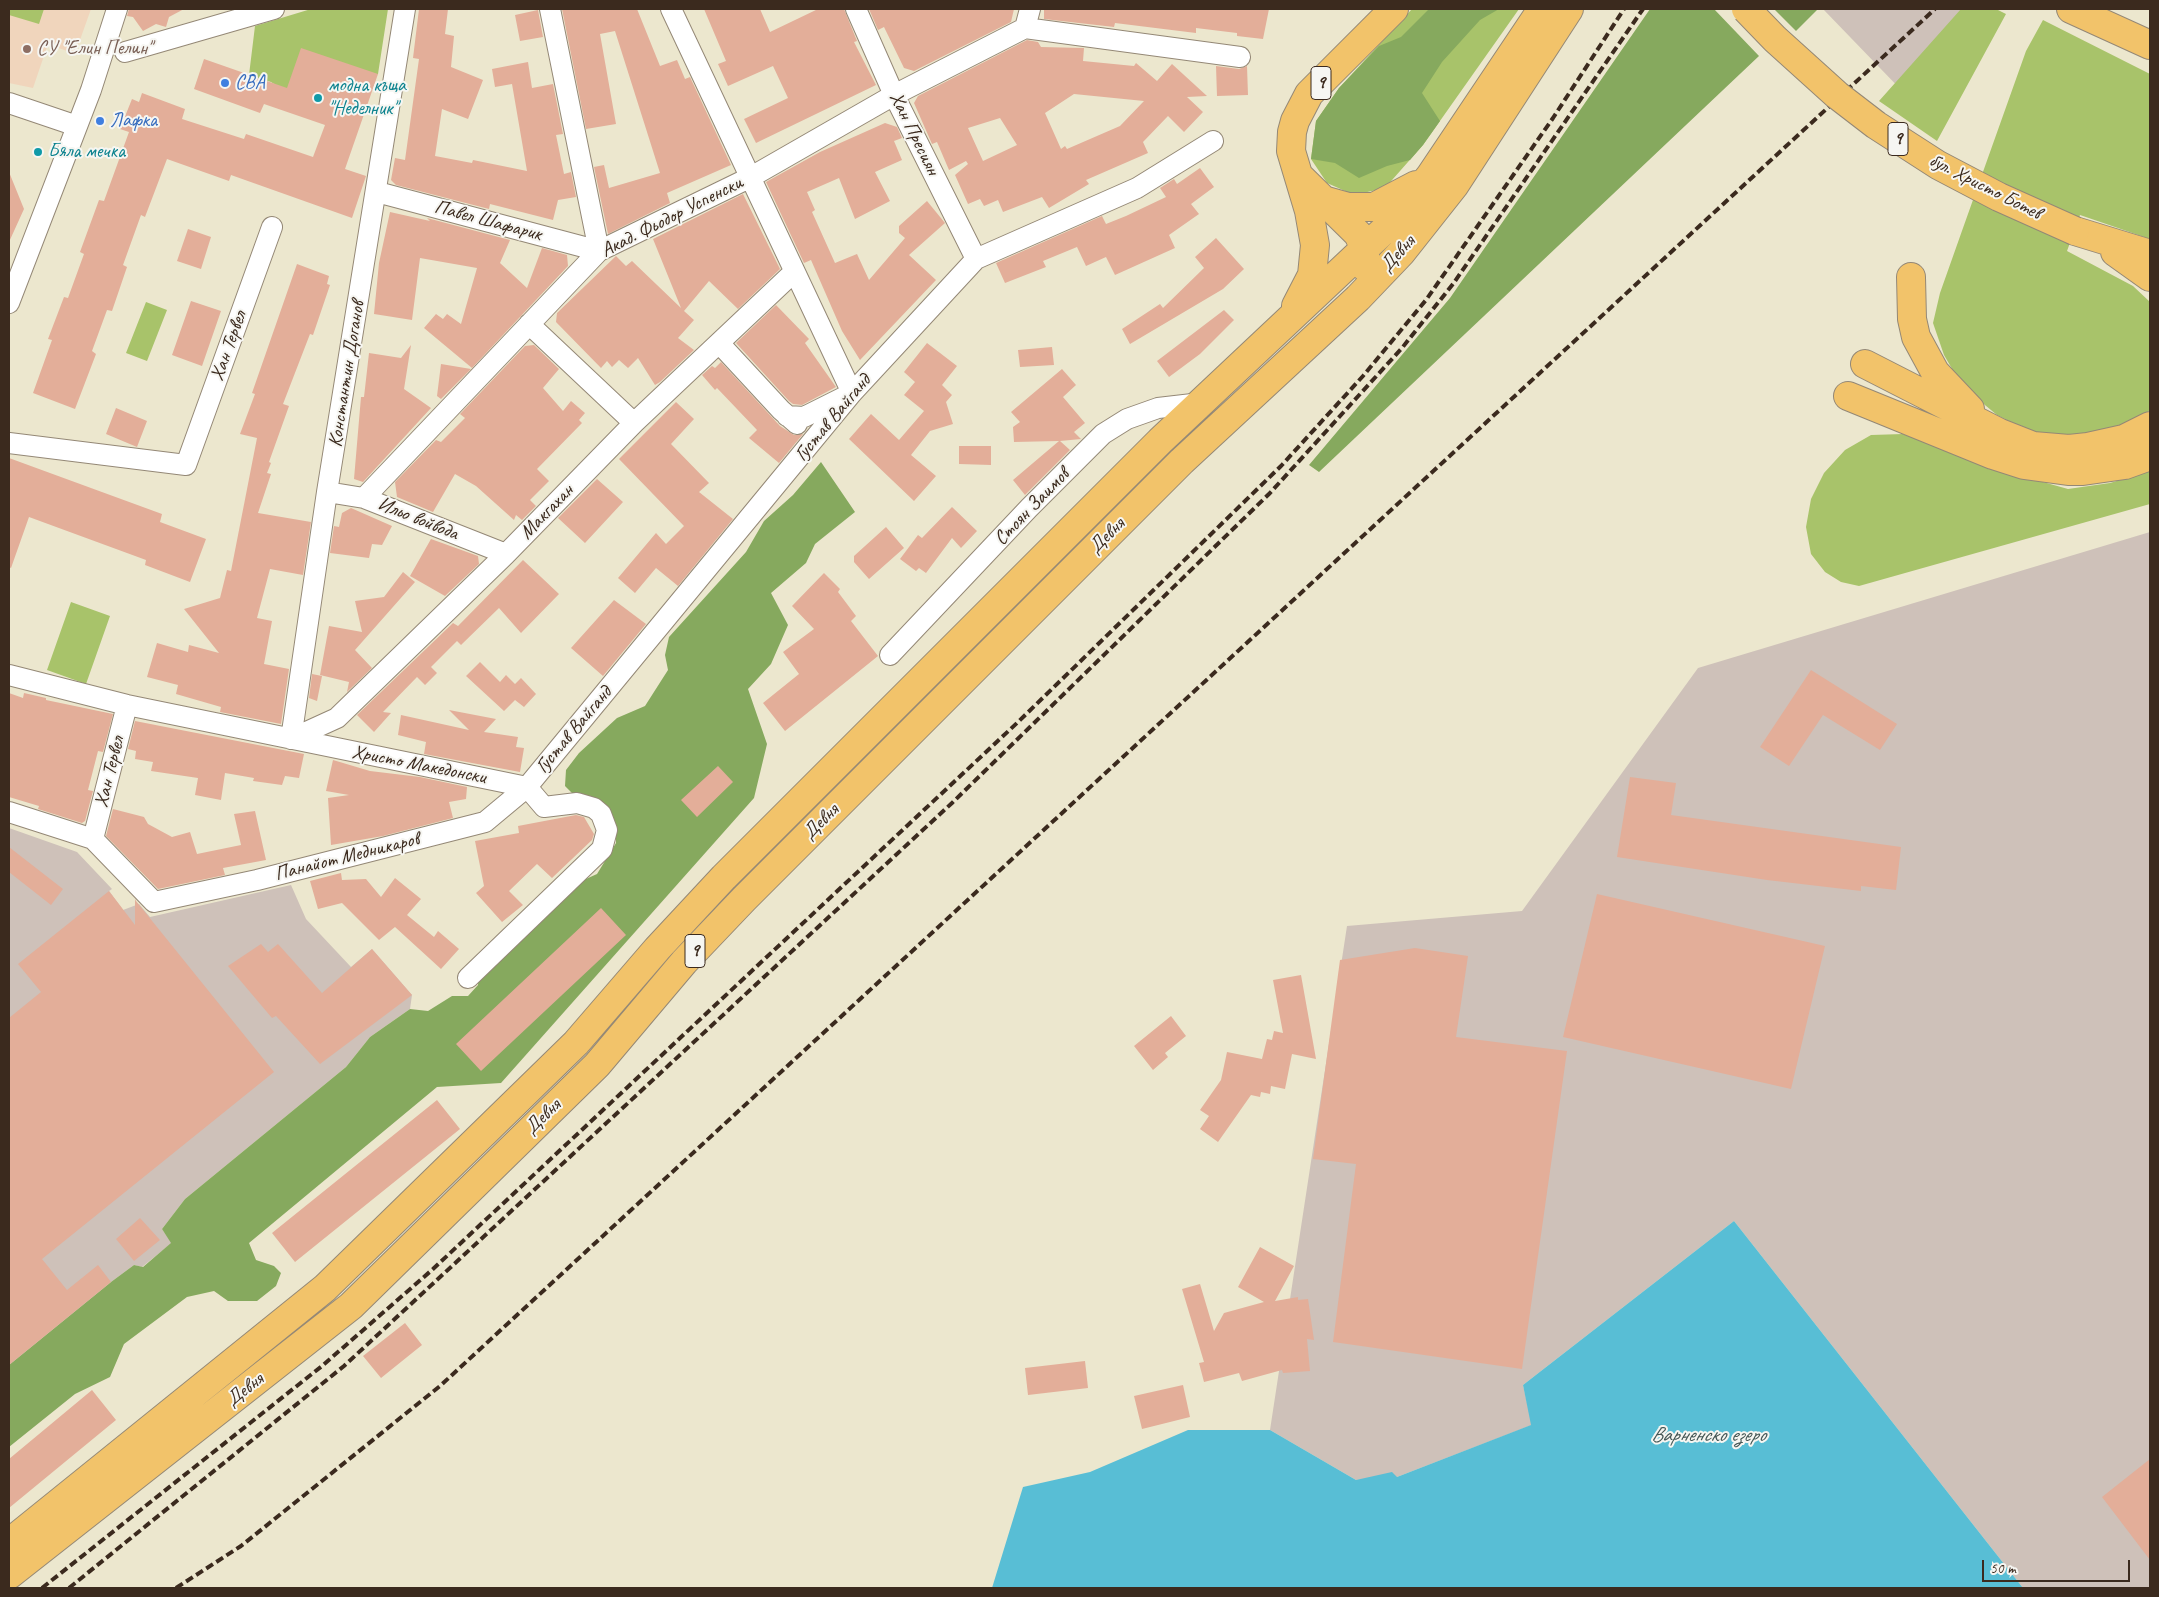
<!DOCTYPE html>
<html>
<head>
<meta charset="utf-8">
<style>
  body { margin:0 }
  #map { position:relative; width:2159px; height:1597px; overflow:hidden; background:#ece7ce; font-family:Caveat,sans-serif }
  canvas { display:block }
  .frame { position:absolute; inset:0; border:10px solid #3b2a1e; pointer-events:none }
  .scale { position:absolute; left:1982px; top:1560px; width:148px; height:22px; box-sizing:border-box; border:2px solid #3b2a1e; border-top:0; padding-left:6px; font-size:15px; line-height:18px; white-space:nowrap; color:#3b2a1e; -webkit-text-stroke:4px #f6f6f2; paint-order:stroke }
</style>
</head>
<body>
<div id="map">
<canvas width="2159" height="1597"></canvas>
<div class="frame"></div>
<div class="scale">50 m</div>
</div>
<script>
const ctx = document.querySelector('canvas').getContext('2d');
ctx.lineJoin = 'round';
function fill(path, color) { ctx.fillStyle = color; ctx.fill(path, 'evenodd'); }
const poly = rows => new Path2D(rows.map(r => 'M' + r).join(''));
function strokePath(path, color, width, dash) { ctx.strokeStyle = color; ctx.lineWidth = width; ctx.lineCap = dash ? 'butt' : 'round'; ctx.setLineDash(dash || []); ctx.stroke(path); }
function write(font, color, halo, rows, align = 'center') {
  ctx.font = font + ' Caveat,sans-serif'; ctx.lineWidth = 4; ctx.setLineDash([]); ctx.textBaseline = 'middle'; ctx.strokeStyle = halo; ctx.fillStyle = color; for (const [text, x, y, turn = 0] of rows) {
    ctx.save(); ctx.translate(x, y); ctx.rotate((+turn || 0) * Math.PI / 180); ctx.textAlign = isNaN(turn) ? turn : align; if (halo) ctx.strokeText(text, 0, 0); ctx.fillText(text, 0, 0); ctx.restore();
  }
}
fill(poly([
  [9,9,91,9,75,54,48,44,33,88,9,83]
]), '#f0d5bc');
fill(poly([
  [1823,9,1985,9,1907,96],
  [2150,532,2150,1588,2023,1588,1734,1221,1523,1385,1532,1425,1397,1477,1356,1480,1270,1430,1347,926,1522,911,1698,668],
  [9,828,77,852,112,889,109,891,123,910,139,904,150,917,291,885,306,919,351,967,372,949,412,995,410,1009,370,1037,346,1067,185,1199,162,1229,172,1243,142,1267,134,1265,111,1282,9,1365]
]), '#cec1b9');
fill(poly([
  [9,9,44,9,39,24,9,15],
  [311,9,388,9,378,74,286,92,271,82,249,75,255,26],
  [1412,9,1519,9,1423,145,1385,188,1354,195,1327,183,1311,159,1316,121,1339,88],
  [1961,9,1996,9,2006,14,1937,141,1879,101],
  [2043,20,2150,74,2150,239,2080,215,2067,251,2133,286,2150,302,2150,410,2141,417,2110,431,2068,437,2030,432,1997,415,1962,386,1944,355,1933,323,1940,293,1963,228,2026,51],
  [146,302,167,310,147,361,126,353],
  [1903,434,2007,472,2068,489,2110,483,2150,471,2150,504,1859,586,1841,582,1825,572,1811,554,1806,527,1811,499,1824,473,1845,450,1871,435],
  [71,602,110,616,86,684,47,670]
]), '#a8c36a');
fill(poly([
  [1429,9,1499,9,1480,20,1442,62,1422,93,1440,121,1423,145,1410,160,1387,166,1359,178,1335,163,1311,159,1316,121,1339,88,1379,46,1401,37],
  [1650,9,1714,9,1759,56,1319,472,1309,465,1450,298],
  [1774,9,1818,9,1796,31],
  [821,462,855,512,815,544,806,563,771,593,788,625,771,664,748,689,767,744,754,798,501,1083,437,1087,249,1243,256,1260,274,1266,281,1273,276,1286,257,1301,228,1301,214,1291,187,1297,124,1344,110,1377,75,1394,9,1447,9,1365,111,1282,134,1265,143,1267,171,1243,162,1229,185,1199,346,1067,370,1037,410,1009,428,1011,452,996,468,996,478,985,479,972,577,883,597,874,616,843,616,826,599,800,575,796,565,786,566,770,579,753,617,718,645,706,668,670,665,655,669,637,746,552,764,521,793,495]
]), '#86a95e');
fill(poly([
  [1734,1221,2023,1588,992,1588,1023,1487,1090,1472,1188,1430,1270,1430,1356,1480,1392,1472,1397,1477,1531,1425,1523,1385]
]), '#58bed5');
fill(poly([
  [129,9,184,9,169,17,166,27,156,24,143,31,133,17,127,16],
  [419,9,448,9,445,34,454,36,451,67,483,80,468,119,442,109,435,156,472,163,473,160,527,171,512,84,495,87,492,69,528,62,532,88,553,84,563,134,556,135,564,174,571,172,576,197,558,200,553,220,490,204,489,209,396,185,391,180,395,158,405,160,419,59,413,58],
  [562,9,637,9,660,66,677,60,685,79,690,77,731,165,667,193,670,203,608,234,594,167,604,165,609,188,660,173,615,31,600,34,616,124,586,129],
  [704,9,760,9,770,32,818,9,844,9,857,41,854,42,876,85,756,143,744,119,788,98,773,66,728,86,718,64,726,61],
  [869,9,1014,9,1011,22,914,71,904,68,884,27,878,30],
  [1044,9,1269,9,1263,39,1237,36,1237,33,1196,28,1196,33,1115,23,1114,27,1044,19],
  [538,10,543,37,520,41,515,15],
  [1027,40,1038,42,1041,47,1084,48,1083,61,1134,66,1136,63,1157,81,1172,64,1207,96,1187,97,1203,112,1184,132,1168,116,1143,142,1148,153,1086,180,1089,184,1049,208,1042,197,1003,212,998,200,984,206,980,199,968,204,955,175,968,164,966,161,949,170,937,142,932,144,914,103,918,96],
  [1074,94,1144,101,1120,126,1067,149,1065,146,1061,149,1045,113],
  [1000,118,1017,145,983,161,968,128],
  [301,48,378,74,345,169,366,176,352,218,231,175,229,181,167,159,145,217,141,215,123,265,127,267,112,311,107,310,92,351,96,354,75,409,33,393,52,340,48,339,64,297,68,298,84,254,80,252,99,200,104,201,129,132,120,129,132,99,139,102,142,93,185,109,182,119,244,139,246,134,313,157,325,125,264,104,260,113,194,89,204,59,287,88],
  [1216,66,1239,69,1247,66,1248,95,1217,96],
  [885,123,897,127,902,138,894,141,902,160,875,172,890,201,855,219,839,178,807,192,815,210,812,212,835,263,857,254,869,280,905,238,899,233,899,226,927,201,945,223,909,255,936,280,860,360,842,331,811,260,804,263,766,182,820,152],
  [1200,168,1214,187,1191,204,1199,214,1169,235,1175,248,1115,275,1106,257,1086,266,1077,247,1043,261,1046,267,1005,283,996,263,1102,216,1106,224,1126,216,1166,197,1160,188,1174,179,1177,184],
  [9,172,24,209,9,242],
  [743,194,780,269,738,309,709,281,684,311,694,320,678,338,694,350,660,382,655,385,638,358,628,368,619,360,612,367,607,361,601,368,556,322,557,313,616,256,626,266,632,261,681,308,653,239],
  [390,212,430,221,427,218,510,240,500,263,527,288,542,248,567,255,568,266,472,368,424,328,436,314,443,319,447,314,461,324,477,268,420,258,412,320,374,314,379,263],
  [188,229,211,237,201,269,177,261],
  [1216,238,1244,269,1223,289,1130,344,1122,329,1160,304,1163,308,1204,268,1195,257],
  [297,264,329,276,327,284,330,285,313,335,310,334,283,404,289,406,269,462,271,463,267,473,271,474,258,513,311,522,303,575,270,569,257,618,272,621,264,664,289,669,281,724,220,712,221,707,176,694,178,685,147,677,157,643,188,652,189,645,219,653,184,609,220,598,227,570,231,571,257,438,240,434,255,394,252,393],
  [191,301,221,311,202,366,172,355],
  [776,305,809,339,805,343,836,387,802,405,793,404,789,401,736,343],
  [1224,310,1234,320,1200,354,1169,377,1157,361],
  [927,343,957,366,942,385,952,395,946,402,953,424,930,431,911,455,936,476,914,501,849,439,871,414,899,440,924,411,904,395,915,382,904,372],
  [411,345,404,389,431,408,363,482,354,479,361,397,364,397,369,353,401,358],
  [534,345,559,369,543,388,563,411,571,401,585,413,579,420,582,423,537,469,549,481,530,500,536,506,522,520,516,515,514,520,476,486,455,474,433,512,397,497,395,482,436,440,441,442,465,418,460,414,525,346],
  [1052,347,1054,365,1020,367,1018,350],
  [721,362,780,426,794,435,803,434,779,463,749,438,757,430,717,388,715,390,702,375,712,366,715,368],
  [441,364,471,369,441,399,437,396],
  [1062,369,1076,385,1063,397,1085,423,1074,432,1081,439,1060,441,1070,450,1025,495,1013,480,1059,441,1014,442,1013,427,1020,422,1011,412],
  [676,402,694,419,671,444,709,483,699,492,733,519,678,586,656,568,635,593,618,578,656,533,666,544,684,526,619,459],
  [116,408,147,421,137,447,106,434],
  [959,446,991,446,991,465,959,464],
  [9,458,162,514,160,522,206,539,190,582,145,565,146,560,29,517,11,568,9,567],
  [597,479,623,502,585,543,558,518],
  [952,507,977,531,961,548,952,538,926,573,919,568,916,571,900,559,918,535,922,538],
  [351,508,392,526,382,545,372,544,369,558,330,553,334,526,339,527,342,513],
  [886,527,904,548,869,579,854,562,854,556],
  [431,539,478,556,479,564,445,596,410,576],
  [523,560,559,594,521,633,499,608,461,645,457,641,431,667,437,673,425,685,417,677,383,712,391,713,374,732,357,715,453,623,458,626],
  [403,572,415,582,355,650,372,668,347,692,349,682,320,675,329,626,362,632,355,601,384,597],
  [824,573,840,589,838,592,856,616,851,621,878,656,785,731,763,703,799,674,783,652,814,629,792,606],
  [614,600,646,624,603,676,571,648],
  [480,662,500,682,506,675,515,684,521,678,536,694,524,707,515,700,504,711,466,676],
  [1811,670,1897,724,1880,750,1823,715,1789,766,1760,747],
  [312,674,322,676,317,701,309,698],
  [9,693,23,698,24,693,46,698,46,700,113,714,103,752,98,751,88,790,93,791,85,821,82,823,38,809,39,806,9,797],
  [449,710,496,719,484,732,518,737,516,747,524,748,520,772,424,754,426,742,398,735,401,715,469,730],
  [135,721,304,754,299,778,285,776,282,785,253,781,254,778,225,773,221,800,195,795,198,778,151,771,153,762,135,759,136,751,128,749],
  [333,760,370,771,420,777,467,787,466,799,449,802,453,818,383,836,331,845,328,798,349,795,326,791],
  [718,766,733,782,697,817,681,800],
  [1630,777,1676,783,1671,815,1901,847,1896,890,1861,886,1861,891,1767,880,1617,857],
  [113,809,144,817,148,824,172,837,190,832,197,854,241,845,234,814,255,811,266,860,223,868,225,875,158,889,106,836],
  [576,815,584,817,594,834,592,840,552,878,537,864,509,891,523,905,502,922,476,893,484,886,475,841,519,833,518,826],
  [9,847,63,889,51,905,9,872],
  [341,873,342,880,366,879,381,897,395,878,421,899,407,915,434,937,438,931,459,949,441,969,395,927,379,940,342,903,318,909,310,881],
  [109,891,135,925,135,899,136,901,274,1072,42,1259,67,1290,98,1265,111,1282,9,1365,9,1018,41,992,18,964],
  [1597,894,1825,946,1791,1089,1563,1037],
  [601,908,626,935,481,1071,456,1044],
  [261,944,268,952,278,944,322,993,372,949,412,995,320,1064,276,1016,272,1018,228,966],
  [1415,948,1468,956,1456,1037,1567,1051,1522,1369,1333,1342,1356,1164,1313,1159,1340,960],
  [1301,975,1316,1059,1292,1054,1285,1089,1271,1086,1270,1094,1261,1092,1260,1097,1251,1095,1218,1142,1200,1129,1209,1116,1200,1110,1221,1080,1227,1052,1262,1059,1267,1039,1272,1040,1274,1031,1283,1033,1273,980],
  [1171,1016,1186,1036,1165,1053,1168,1057,1153,1070,1134,1046],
  [437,1100,460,1129,295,1262,272,1233],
  [140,1218,160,1240,134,1261,116,1239],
  [1260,1247,1294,1266,1275,1301,1298,1297,1298,1300,1308,1299,1314,1340,1307,1339,1310,1371,1283,1373,1282,1370,1242,1381,1239,1373,1204,1382,1199,1363,1204,1362,1182,1289,1200,1284,1214,1331,1224,1313,1264,1302,1238,1287],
  [405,1323,422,1345,381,1378,363,1356],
  [1085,1361,1088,1388,1028,1395,1025,1368],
  [1183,1385,1190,1417,1142,1429,1134,1396],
  [92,1390,116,1420,9,1508,9,1459],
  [2150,1459,2150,1560,2102,1497]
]), '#e3ae99');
const minor = poly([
  [671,9,852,393,804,417,787,416],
  [856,9,894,95,976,259],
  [1025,28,1240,57],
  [125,52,274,9],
  [9,103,77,126],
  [377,192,599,251,550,9],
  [9,303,91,90,117,9],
  [529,324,634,423],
  [719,343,781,410,797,424],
  [9,443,186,465,272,227],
  [327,492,364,498,506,554],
  [364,498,599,251,751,177,894,95,1025,28,1030,9],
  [890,655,1029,508,1103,434,1127,419,1158,408,1201,403],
  [9,675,127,705,527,787,544,807,577,803,594,808,601,814,607,830,602,849,468,978],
  [291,739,327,492,405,9],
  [291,739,337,718,506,554,634,423,794,272],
  [9,812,93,839,154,902,257,880,485,822,527,787,852,393,976,259,1137,188,1213,141],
  [93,839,127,705]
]);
const highway = poly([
  [2071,9,2150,45],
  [1299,176,1358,234,1365,249,1365,267],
  [1323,200,1348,207,1374,207,1416,185],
  [2075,231,2150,254],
  [2115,252,2150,277],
  [1911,277,1912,319,1916,337,1935,372,1970,409],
  [1296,306,1312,275,1315,245,1309,211,1291,151,1292,132,1295,121,1309,94,1394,9],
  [1865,364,2000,433,2033,446,2069,449,2088,447,2124,439,2150,426],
  [1848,396,1993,455,2024,465,2068,471,2083,471,2125,465,2150,456],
  [9,1543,325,1288,576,1043,657,949,724,877,1160,441,1396,219,1430,176,1542,9],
  [9,1575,351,1306,597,1065,684,962,744,899,1182,461,1358,298,1401,253,1454,186,1569,9]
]);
strokePath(minor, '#948876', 22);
strokePath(highway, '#948876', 30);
strokePath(minor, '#fff', 20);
strokePath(highway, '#f2c36a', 28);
strokePath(poly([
  [42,1588,322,1366,433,1269,1017,723,1281,466,1363,376,1426,300,1553,118,1624,9],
  [69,1588,344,1366,952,803,1270,493,1402,348,1453,284,1643,9],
  [176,1588,241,1546,440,1386,1935,9]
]), '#3b2a1e', 4, [8, 4]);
const highwayBridge = poly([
  [1746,9,1775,39,1837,95,1876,125,1938,165,1999,197,2075,231]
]);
strokePath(highwayBridge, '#948876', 30, []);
strokePath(highwayBridge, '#f2c36a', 28);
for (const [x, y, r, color] of [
  [27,49,5,"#8d6e63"],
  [225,83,5,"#3f7fe0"],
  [318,98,5,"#0f9aa8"],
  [100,121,5,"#3f7fe0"],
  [38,152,5,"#0f9aa8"]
]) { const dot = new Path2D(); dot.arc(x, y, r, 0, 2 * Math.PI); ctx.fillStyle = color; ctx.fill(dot); strokePath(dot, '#f6f6f2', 2); }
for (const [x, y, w] of [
  [1321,83,20],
  [1898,139,20],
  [695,951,20]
]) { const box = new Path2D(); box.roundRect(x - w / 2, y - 16.5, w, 33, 4); ctx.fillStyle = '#f6f6f2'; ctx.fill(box); strokePath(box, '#3b2a1e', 1); }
write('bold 19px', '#3b2a1e', null, [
  ["9",1321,83],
  ["9",1898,139],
  ["9",695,951]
]);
write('20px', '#785e54', '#f6f6f2', [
  ["СУ \"Елин Пелин\"",37,49]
], 'left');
write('20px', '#366cbe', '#f6f6f2', [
  ["CBA",235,83],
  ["Лафка",110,121]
], 'left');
write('20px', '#0d838f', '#f6f6f2', [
  ["модна къща",328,86],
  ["\"Неделник\"",328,109],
  ["Бяла мечка",48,152]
], 'left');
write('20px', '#3b2a1e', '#f6f6f2', [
  ["Хан Пресиян",914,134,64],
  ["бул. Христо Ботев",1985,187,27],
  ["Акад. Фьодор Успенски",672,217,-27],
  ["Павел Шафарик",488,221,15],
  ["Девня",1398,254,-48],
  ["Хан Тервел",229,346,-70],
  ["Константин Доганов",347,374,-81],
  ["Густав Вайганд",833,418,-50],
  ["Стоян Заимов",1032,507,-46],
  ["Макгахан",547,512,-46],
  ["Ильо войвода",418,519,22],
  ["Девня",1107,536,-45],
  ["Густав Вайганд",574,730,-50],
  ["Христо Македонски",419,765,11],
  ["Хан Тервел",110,772,-76],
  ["Девня",821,822,-45],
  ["Панайот Медникаров",347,857,-14],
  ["Девня",543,1117,-44],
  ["Девня",245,1390,-38]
]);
write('italic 21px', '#445655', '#f6f6f2', [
  ["Варненско езеро",1708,1435]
]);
</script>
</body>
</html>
